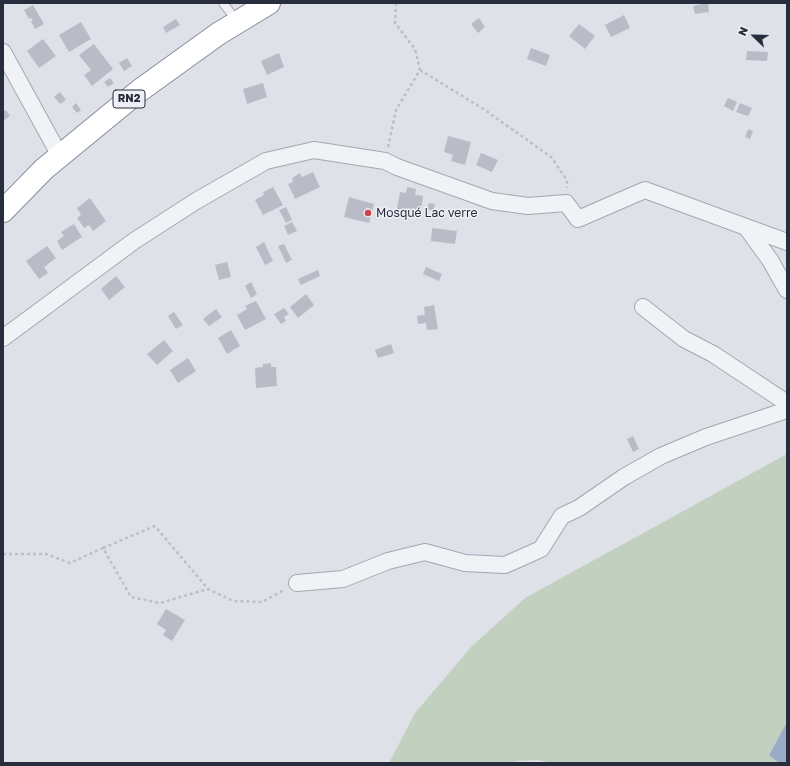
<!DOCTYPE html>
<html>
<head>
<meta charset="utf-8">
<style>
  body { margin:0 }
  #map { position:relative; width:790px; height:766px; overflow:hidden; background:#dee1e8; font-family:"Golos Text",sans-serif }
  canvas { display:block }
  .frame { position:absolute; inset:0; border:4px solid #282d3e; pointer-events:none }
  .north { position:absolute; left:734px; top:16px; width:40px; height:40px; -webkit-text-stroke:3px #eef0f5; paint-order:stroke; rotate:293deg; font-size:11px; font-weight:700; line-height:16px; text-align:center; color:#282d3e }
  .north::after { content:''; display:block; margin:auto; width:14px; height:18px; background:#282d3e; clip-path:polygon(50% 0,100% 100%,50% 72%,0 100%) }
</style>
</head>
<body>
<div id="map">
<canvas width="790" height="766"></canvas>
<div class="frame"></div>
<div class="north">N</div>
</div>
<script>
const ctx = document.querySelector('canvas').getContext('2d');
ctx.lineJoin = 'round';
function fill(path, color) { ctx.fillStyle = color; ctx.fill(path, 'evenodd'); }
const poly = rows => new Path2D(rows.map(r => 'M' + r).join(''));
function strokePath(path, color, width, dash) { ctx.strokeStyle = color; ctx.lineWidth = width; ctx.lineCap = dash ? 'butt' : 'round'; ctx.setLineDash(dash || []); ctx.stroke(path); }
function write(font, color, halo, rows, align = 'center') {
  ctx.font = font + ' "Golos Text",sans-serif'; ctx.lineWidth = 3; ctx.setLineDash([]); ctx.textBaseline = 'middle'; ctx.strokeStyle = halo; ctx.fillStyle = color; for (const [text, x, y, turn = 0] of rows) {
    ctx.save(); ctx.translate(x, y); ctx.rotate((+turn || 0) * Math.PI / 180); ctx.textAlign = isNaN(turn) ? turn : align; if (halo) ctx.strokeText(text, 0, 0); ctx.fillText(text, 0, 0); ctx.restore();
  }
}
fill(poly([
  [787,454,787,722,769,755,779,763,553,763,538,760,516,761,514,763,389,763,415,713,471,647,525,598]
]), '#c2d1bf');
fill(poly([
  [787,722,787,763,779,763,769,755]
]), '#99abc7');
fill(poly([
  [708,3,709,12,695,14,693,6],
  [33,5,44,24,35,29,31,21,33,20,31,18,29,19,24,10],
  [624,15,630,28,611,37,605,25],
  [479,18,485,27,478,33,471,24],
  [176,19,180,25,166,33,163,27],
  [81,22,91,39,69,52,59,35],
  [579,24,595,36,585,49,569,36],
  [43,39,56,56,39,68,27,51],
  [94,44,113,69,92,86,84,75,91,70,79,55],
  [531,48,550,55,546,66,527,59],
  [747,51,768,52,767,61,746,60],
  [279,53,284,67,267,75,261,61],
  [127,58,132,66,124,71,119,63],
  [110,78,114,83,108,87,104,82],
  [263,83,267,97,247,104,243,89],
  [60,92,66,100,60,104,54,97],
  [728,98,737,102,733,111,724,106],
  [76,103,81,110,77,113,72,107],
  [740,103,752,108,748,116,736,112],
  [6,110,10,116,3,121,3,112],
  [748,129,753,131,750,139,745,137],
  [448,136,471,142,465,165,451,161,453,155,444,152],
  [481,153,498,160,492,172,476,165],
  [313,172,320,187,295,199,288,184,293,182,292,178,300,173,302,177],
  [273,187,283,205,263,215,255,200,264,195,263,192],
  [407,187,416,189,415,195,423,196,421,212,397,209,400,192,406,193],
  [349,197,374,204,369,223,344,217],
  [90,198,106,221,93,231,89,225,84,228,77,218,81,215,77,208],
  [429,203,435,204,433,211,427,209],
  [286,207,292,220,286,223,279,210],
  [292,222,297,231,288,235,284,226],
  [74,224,82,237,62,250,57,241,64,236,61,232],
  [432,228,457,231,455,244,431,241],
  [264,242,273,261,265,265,256,247],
  [284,244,292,260,286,263,278,246],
  [47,246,56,258,44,267,48,273,39,279,26,261],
  [227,262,231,277,219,280,215,265],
  [426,267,442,274,439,281,423,274],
  [318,270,320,276,301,285,298,279],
  [116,276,125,287,109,300,101,289],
  [251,282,257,294,251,298,245,286],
  [306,294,314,305,298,318,290,307],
  [256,301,266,319,245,330,237,315,247,309,245,306],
  [434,305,438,329,427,330,426,323,418,324,417,316,425,315,424,307],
  [284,308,289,314,284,317,286,321,281,324,274,314],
  [216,309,222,317,209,326,203,319],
  [174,312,183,325,176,329,168,316],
  [231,330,240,346,227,354,218,338],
  [164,340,173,351,157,365,147,354],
  [391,344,394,353,378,358,375,350],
  [188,358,196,371,178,383,170,370],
  [271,363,271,367,276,367,277,386,256,388,255,368,263,367,263,364],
  [633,436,639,449,633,452,627,439],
  [166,609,185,620,172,641,163,635,166,630,157,624]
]), '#b9bcc7');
const service = poly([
  [223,3,237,21]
]);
const minor = poly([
  [3,52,60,156],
  [746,227,770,260,787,290],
  [643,307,684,339,713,354,787,403],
  [3,338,134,241,196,201,266,161,314,150,385,161,397,167,492,201,528,206,566,203,578,219,645,190,787,242],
  [297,583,343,579,388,561,425,552,465,563,505,565,541,549,562,516,579,508,624,477,661,456,706,437,787,410]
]);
const trunk = poly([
  [3,211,44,169,139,91,218,34,269,3]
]);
strokePath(service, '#a4a7b2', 10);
strokePath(minor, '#a4a7b2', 18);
strokePath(trunk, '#868d9e', 24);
strokePath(poly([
  [420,70,485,110,551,157,567,180,567,188],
  [388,147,396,110,420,70,415,49,395,23,396,3],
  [103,548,155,526,208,589,233,601,262,602,284,590],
  [3,554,46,554,70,563,103,548,131,597,160,603,208,589]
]), '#bdbfc6', 2.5, [3, 3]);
strokePath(service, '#f1f2f6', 8);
strokePath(minor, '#f1f2f6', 16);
strokePath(trunk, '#fff', 22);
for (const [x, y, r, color] of [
  [368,213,4,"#cc444a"]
]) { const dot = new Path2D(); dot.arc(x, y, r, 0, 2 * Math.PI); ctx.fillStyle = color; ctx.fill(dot); strokePath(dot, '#eef0f5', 1.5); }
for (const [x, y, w] of [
  [129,99,32]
]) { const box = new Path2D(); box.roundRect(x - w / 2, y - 9, w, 18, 3); ctx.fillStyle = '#eef0f5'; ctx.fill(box); strokePath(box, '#282d3e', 1); }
write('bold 11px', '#282d3e', null, [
  ["RN2",129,99]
]);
write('12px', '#282d3e', '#eef0f5', [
  ["Mosqué Lac verre",376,213]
], 'left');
</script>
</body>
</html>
